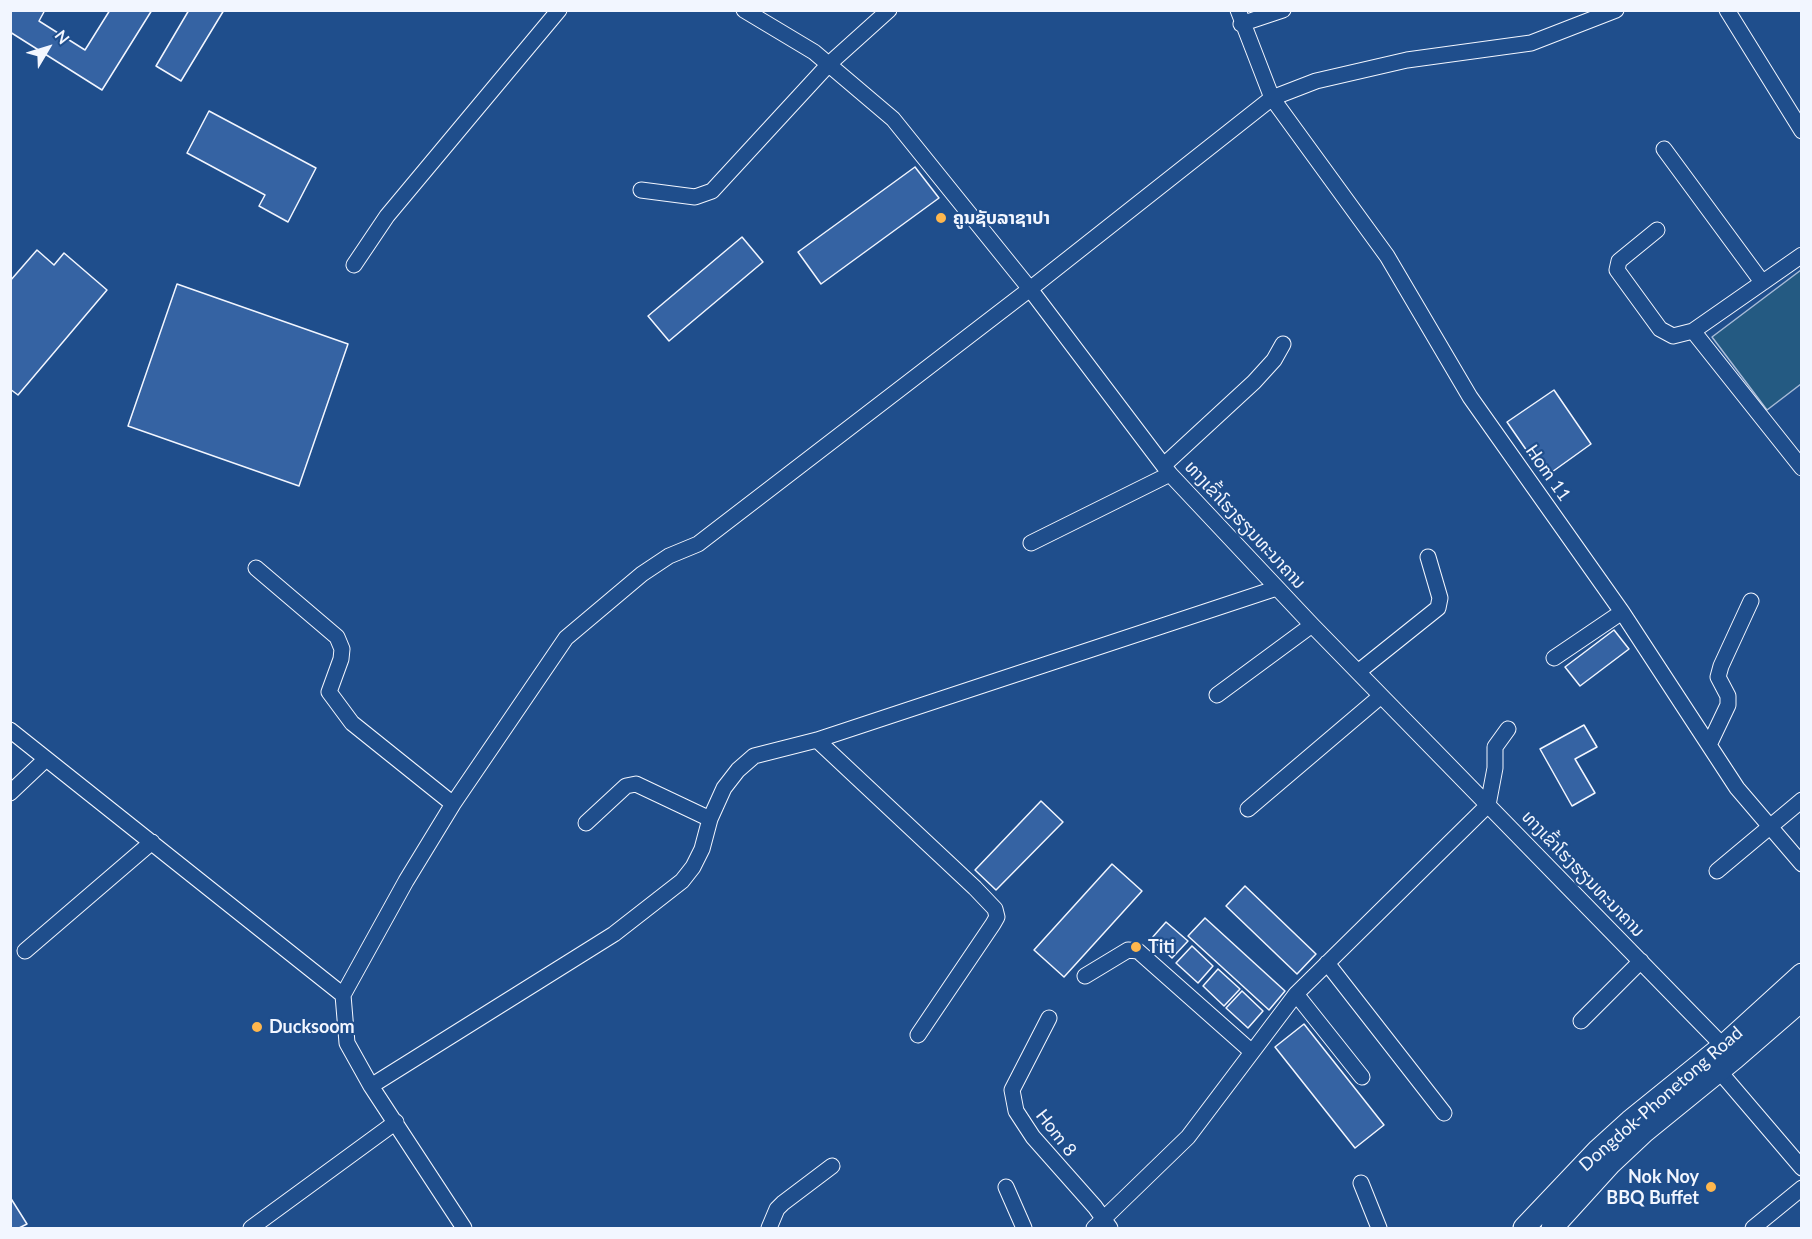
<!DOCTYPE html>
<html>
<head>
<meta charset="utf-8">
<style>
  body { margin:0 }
  #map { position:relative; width:1812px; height:1239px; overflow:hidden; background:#1f4e8c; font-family:Lato,sans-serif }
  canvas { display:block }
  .frame { position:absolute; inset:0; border:12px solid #f2f6ff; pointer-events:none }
  .north { position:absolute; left:18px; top:18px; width:60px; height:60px; -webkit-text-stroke:4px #1f4e8c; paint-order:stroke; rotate:52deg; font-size:16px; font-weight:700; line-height:24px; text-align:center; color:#f2f6ff }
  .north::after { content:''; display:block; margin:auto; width:21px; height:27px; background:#f2f6ff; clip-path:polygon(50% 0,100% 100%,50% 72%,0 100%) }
</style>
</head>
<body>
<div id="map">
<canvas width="1812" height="1239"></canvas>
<div class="frame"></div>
<div class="north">N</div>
</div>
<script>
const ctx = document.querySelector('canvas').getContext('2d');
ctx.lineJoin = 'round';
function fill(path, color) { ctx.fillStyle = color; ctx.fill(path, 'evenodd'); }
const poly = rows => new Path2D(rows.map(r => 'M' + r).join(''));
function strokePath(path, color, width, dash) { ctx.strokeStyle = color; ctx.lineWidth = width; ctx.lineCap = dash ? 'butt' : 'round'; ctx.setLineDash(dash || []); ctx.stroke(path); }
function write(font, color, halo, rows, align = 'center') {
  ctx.font = font + ' Lato,"Noto Sans Lao",sans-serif'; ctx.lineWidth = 4.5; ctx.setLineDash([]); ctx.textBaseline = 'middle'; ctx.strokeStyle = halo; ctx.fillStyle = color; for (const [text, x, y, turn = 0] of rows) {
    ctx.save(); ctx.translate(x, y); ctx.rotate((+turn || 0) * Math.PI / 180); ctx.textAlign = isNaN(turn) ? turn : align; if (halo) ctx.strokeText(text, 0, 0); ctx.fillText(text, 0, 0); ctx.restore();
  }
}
const green = poly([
  [1801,270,1801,384,1767,410,1712,337,1801,270]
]);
fill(green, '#245a82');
strokePath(green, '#a8bbd7', 1.5);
const building = poly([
  [10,10,45,10,39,21,85,50,110,10,152,10,102,90,10,32,10,10],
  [189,10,224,10,181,81,156,66,189,10],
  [209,111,316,168,288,222,259,206,265,195,187,153,209,111],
  [915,167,939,198,821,284,798,252,915,167],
  [742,237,763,262,669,341,648,316,742,237],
  [37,250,54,265,64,253,107,290,18,395,10,389,10,281,37,250],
  [177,284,348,344,299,486,128,426,177,284],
  [1554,390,1591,444,1545,477,1507,422,1554,390],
  [1614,630,1629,649,1580,686,1565,667,1614,630],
  [1584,725,1597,747,1575,759,1595,793,1572,806,1540,749,1584,725],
  [1041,801,1063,822,996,890,975,870,1041,801],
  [1112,864,1142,891,1064,977,1034,950,1112,864],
  [1245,886,1316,954,1297,974,1226,906,1245,886],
  [1205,918,1285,991,1269,1010,1188,936,1205,918],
  [1166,922,1188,941,1172,958,1151,939,1166,922],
  [1192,946,1213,966,1198,983,1176,963,1192,946],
  [1218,969,1240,989,1224,1006,1203,986,1218,969],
  [1242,991,1263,1011,1248,1028,1226,1008,1242,991],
  [1304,1024,1384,1125,1355,1148,1275,1047,1304,1024],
  [10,1197,27,1224,19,1228,10,1228,10,1197]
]);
fill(building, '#3563a3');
strokePath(building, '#f2f6ff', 1.5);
const street = poly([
  [744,10,814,52,893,119,1030,289,1170,474,1312,625,1729,1052],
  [1238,10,1272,98,1387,256,1470,397,1622,612,1737,788,1802,864],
  [1727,10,1802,131],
  [1241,24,1283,10],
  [1664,149,1762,282],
  [641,190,695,197,712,191,829,64,889,10],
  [1657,230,1619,261,1617,270,1660,329,1673,336,1693,331],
  [1802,255,1693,331,1802,468],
  [354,265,387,216,559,10],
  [1164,465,1254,382,1274,360,1283,344],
  [1031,543,1170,474],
  [256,568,337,637,342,649,341,659,329,692,352,723,453,804],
  [1554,658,1622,612],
  [1358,672,1438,608,1440,598,1428,557],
  [1217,695,1312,625],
  [10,730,343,995,347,1043,371,1086,464,1228],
  [817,740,975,888,995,909,997,917,993,924,918,1035],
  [1709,745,1728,705,1728,696,1718,677,1721,666,1751,601],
  [10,793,46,759],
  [1248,809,1381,696],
  [586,823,626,786,636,784,710,819],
  [1717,871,1802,800],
  [25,951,152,842],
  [1327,963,1444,1113],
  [1085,976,1128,950,1138,951,1252,1052],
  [1296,994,1362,1077],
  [343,995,406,881,453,804,566,638,642,574,669,556,698,544,1030,289,1272,98,1316,81,1407,60,1531,43,1616,10],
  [1049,1018,1012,1090,1016,1111,1033,1137,1095,1207,1110,1228],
  [1581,1021,1641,961],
  [1714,1065,1802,1168],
  [371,1086,614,934,682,881,693,867,702,849,710,819,724,788,738,770,754,756,817,740,1277,588],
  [1361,1183,1379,1228],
  [1006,1187,1024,1228],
  [251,1228,396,1122],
  [769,1228,777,1209,783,1203,832,1166],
  [1094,1228,1188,1137,1296,994,1488,805,1495,768,1495,747,1508,729],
  [1753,1228,1802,1188]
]);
const secondary = poly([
  [1524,1228,1598,1150,1630,1121,1724,1045,1802,974],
  [1552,1228,1611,1163,1644,1132,1735,1058,1802,1000]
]);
strokePath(street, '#f2f6ff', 17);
strokePath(secondary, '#f2f6ff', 23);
strokePath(street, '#1f4e8c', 15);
strokePath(secondary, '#1f4e8c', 21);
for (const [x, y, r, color] of [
  [941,218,6,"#ffb74d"],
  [1136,947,6,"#ffb74d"],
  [257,1027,6,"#ffb74d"],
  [1711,1187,6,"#ffb74d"]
]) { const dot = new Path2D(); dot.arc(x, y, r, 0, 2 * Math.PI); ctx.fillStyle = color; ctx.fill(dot); strokePath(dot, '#1f4e8c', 2); }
write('bold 18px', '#f2f6ff', '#1f4e8c', [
  ["ຄູນຊັບລາຊາປາ",953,218],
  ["Titi",1148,947],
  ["Ducksoom",269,1027],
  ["Nok Noy",1699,1177,"right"],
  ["BBQ Buffet",1699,1198,"right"]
], 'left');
write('18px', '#f2f6ff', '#1f4e8c', [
  ["Hom 11",1548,473,55],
  ["ທາງເຂົ້າໂຮງຮຽນທະນາຄານ",1245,525,47],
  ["ທາງເຂົ້າໂຮງຮຽນທະນາຄານ",1583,874,46],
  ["Dongdok-Phonetong Road",1661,1099,-41],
  ["Hom 8",1056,1133,52]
]);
</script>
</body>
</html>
